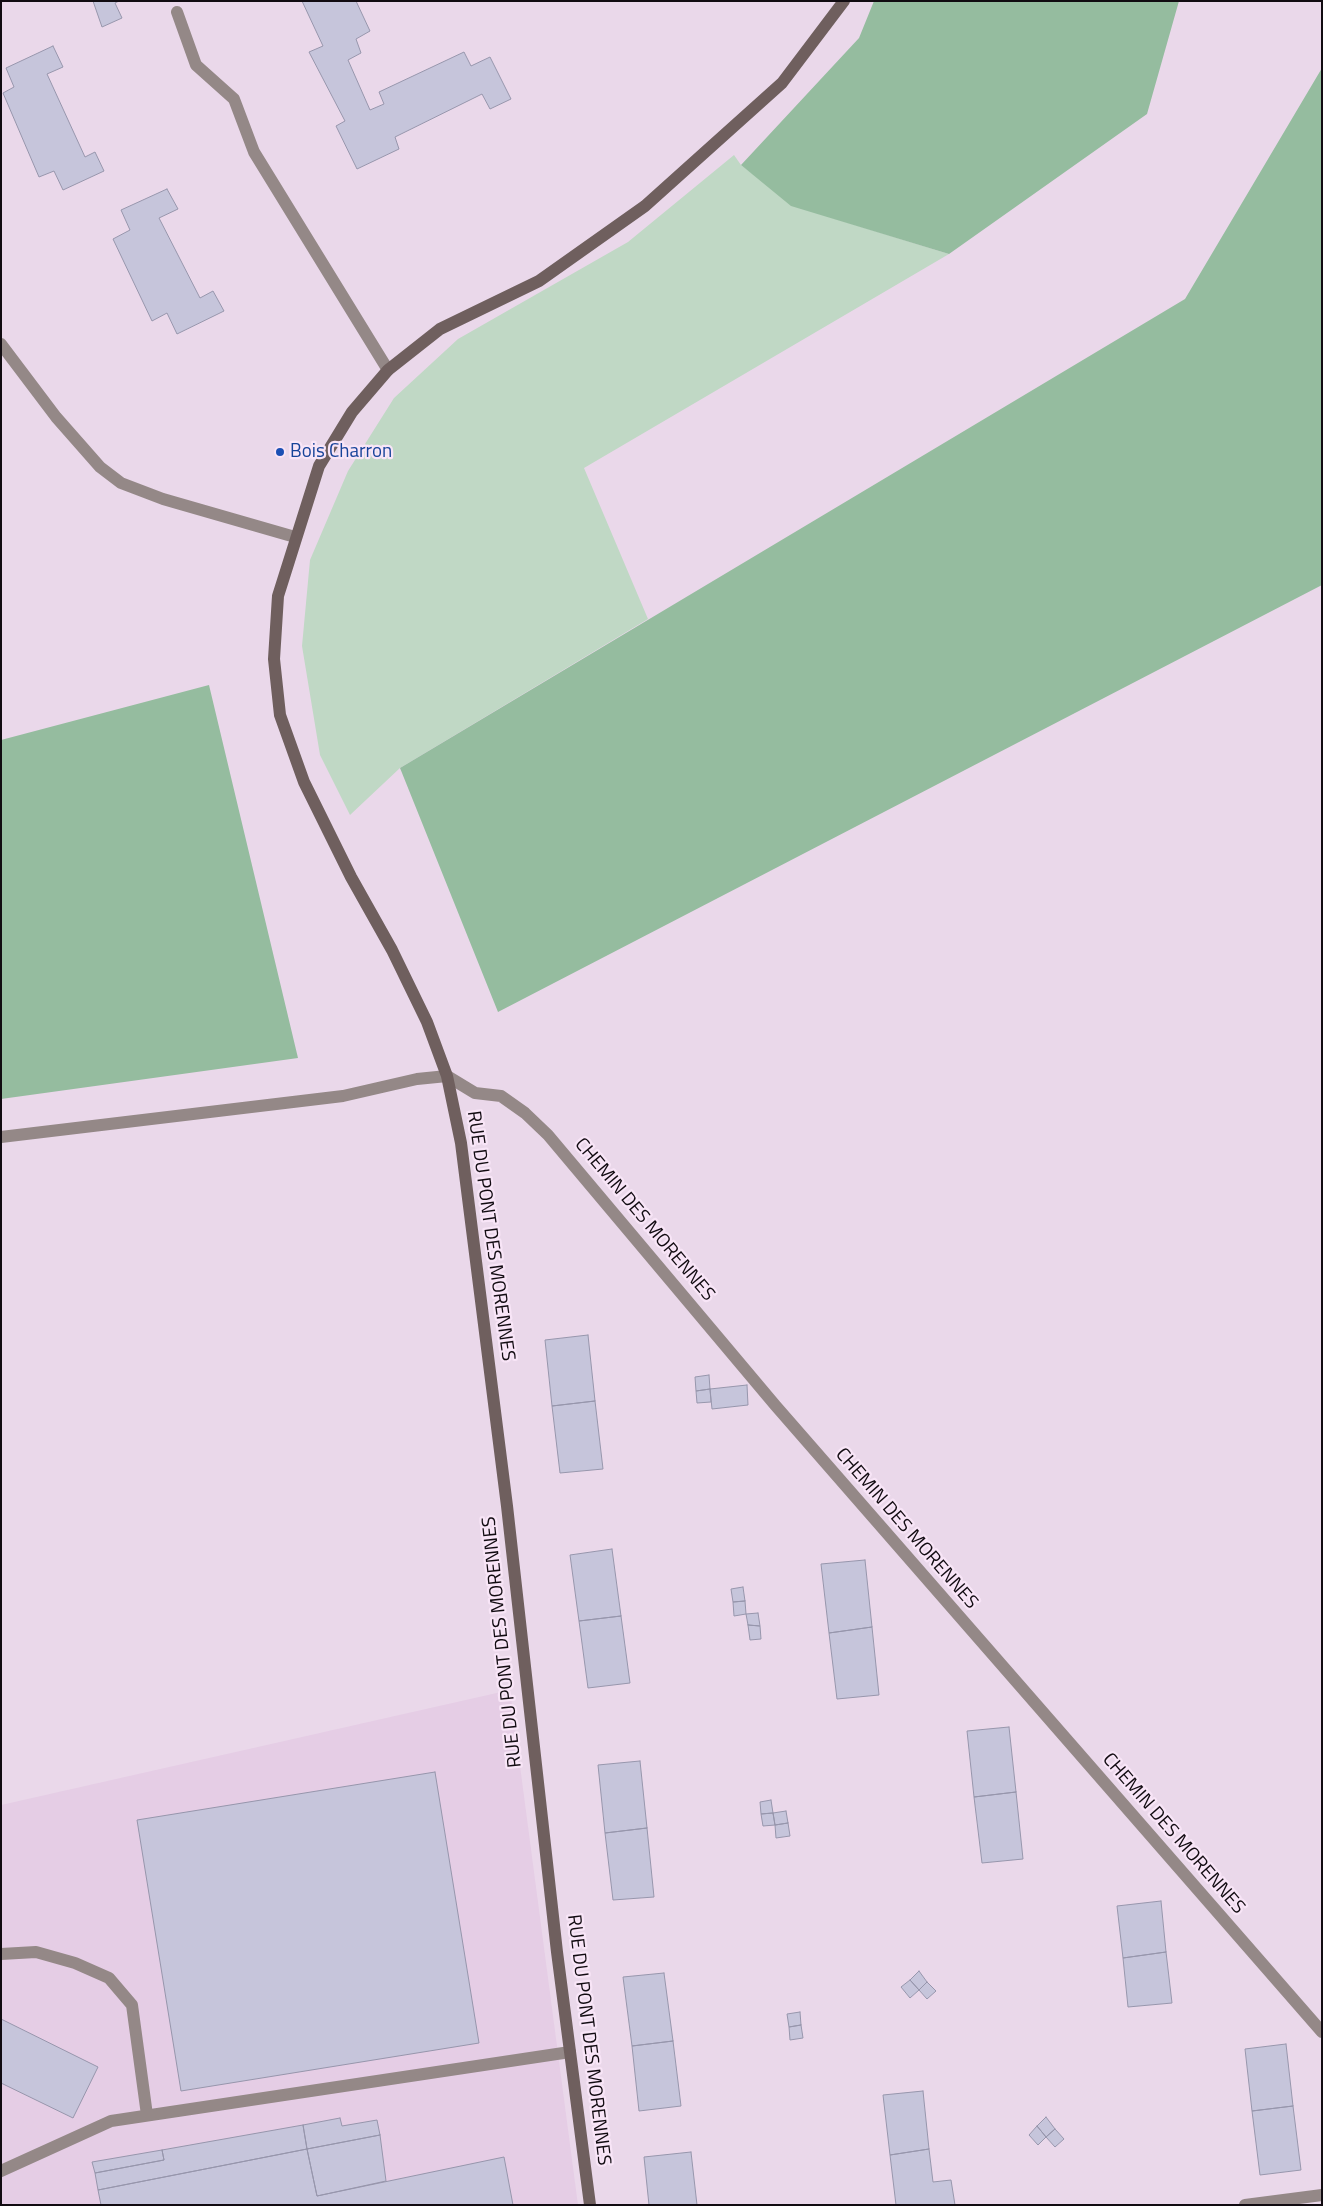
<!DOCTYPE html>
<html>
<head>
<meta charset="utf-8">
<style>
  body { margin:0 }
  #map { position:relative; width:1323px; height:2206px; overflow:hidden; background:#ead8ea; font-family:"Titillium Web",sans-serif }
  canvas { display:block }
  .frame { position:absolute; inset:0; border:2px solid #110b11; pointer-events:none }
</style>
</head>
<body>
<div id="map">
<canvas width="1323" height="2206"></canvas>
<div class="frame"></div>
</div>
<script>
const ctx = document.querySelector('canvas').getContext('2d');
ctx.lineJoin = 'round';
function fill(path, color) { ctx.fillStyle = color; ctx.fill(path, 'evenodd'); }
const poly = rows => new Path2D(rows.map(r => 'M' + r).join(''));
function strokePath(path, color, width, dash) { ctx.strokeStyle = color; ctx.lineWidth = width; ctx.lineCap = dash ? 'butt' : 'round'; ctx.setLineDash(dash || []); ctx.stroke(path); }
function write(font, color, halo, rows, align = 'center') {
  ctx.font = font + ' "Titillium Web",sans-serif'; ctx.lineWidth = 4.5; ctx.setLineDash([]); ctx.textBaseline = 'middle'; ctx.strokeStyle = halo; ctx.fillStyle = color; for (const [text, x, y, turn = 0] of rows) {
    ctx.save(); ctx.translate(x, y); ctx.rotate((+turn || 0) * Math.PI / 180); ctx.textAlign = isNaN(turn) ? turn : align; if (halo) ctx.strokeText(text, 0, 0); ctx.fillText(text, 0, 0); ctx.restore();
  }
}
fill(poly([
  [510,1690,578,2205,1,2205,1,1805]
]), '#e5cde5');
fill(poly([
  [734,155,741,165,797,207,949,254,584,468,648,619,400,768,350,815,320,755,302,646,310,560,348,471,394,398,458,339,628,242]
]), '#c0d8c5');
fill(poly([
  [874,1,1179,1,1147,114,949,254,791,206,741,165,859,38],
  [1322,68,1322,585,498,1012,400,768,1185,299],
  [209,685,298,1058,1,1099,1,740]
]), '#95bc9f');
const building = poly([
  [93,1,119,1,115,3,122,18,102,27,93,1],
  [302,1,356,1,370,31,356,39,361,53,348,60,370,110,384,104,379,92,464,52,471,66,490,57,511,99,490,109,482,94,395,137,399,149,357,169,336,126,345,121,309,52,323,46,302,1],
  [53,46,63,67,47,74,85,157,95,152,104,171,63,190,54,171,39,177,3,93,14,87,6,68,53,46],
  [167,189,178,209,159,218,200,298,213,291,224,311,177,334,167,313,152,321,113,239,130,230,121,210,167,189],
  [588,1335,595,1401,552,1406,545,1340,588,1335],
  [709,1375,710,1389,696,1391,695,1377,709,1375],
  [747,1385,748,1405,712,1409,710,1389,747,1385],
  [710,1389,711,1402,697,1403,696,1391,710,1389],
  [595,1401,603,1469,560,1473,552,1406,595,1401],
  [612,1549,621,1616,579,1621,570,1555,612,1549],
  [865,1560,872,1627,829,1633,821,1564,865,1560],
  [743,1587,745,1601,733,1602,731,1589,743,1587],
  [745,1601,746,1614,734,1616,733,1602,745,1601],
  [758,1613,760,1626,748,1625,746,1614,758,1613],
  [621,1616,630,1683,588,1688,579,1621,621,1616],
  [748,1625,760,1626,761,1639,750,1640,748,1625],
  [872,1627,879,1695,837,1699,829,1633,872,1627],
  [1009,1727,1016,1792,974,1797,967,1731,1009,1727],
  [640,1761,647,1828,605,1833,598,1765,640,1761],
  [435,1772,479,2043,181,2091,137,1820,435,1772],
  [1016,1792,1023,1859,982,1863,974,1797,1016,1792],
  [771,1800,773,1813,761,1814,760,1802,771,1800],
  [786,1811,788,1823,775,1825,773,1813,786,1811],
  [773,1813,775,1825,763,1826,761,1814,773,1813],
  [788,1823,790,1836,776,1838,775,1825,788,1823],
  [647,1828,654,1897,613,1900,605,1833,647,1828],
  [1161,1901,1166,1952,1123,1958,1117,1906,1161,1901],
  [1166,1952,1172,2003,1128,2007,1123,1958,1166,1952],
  [919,1971,927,1982,919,1990,910,1980,919,1971],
  [664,1973,673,2041,632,2046,623,1977,664,1973],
  [910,1980,919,1990,910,1998,901,1987,910,1980],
  [927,1982,936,1991,927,1999,919,1990,927,1982],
  [800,2012,801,2025,789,2027,787,2014,800,2012],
  [1,2019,98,2067,73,2118,1,2083,1,2019],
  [801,2025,803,2038,790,2040,789,2027,801,2025],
  [673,2041,681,2106,639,2111,632,2046,673,2041],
  [1286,2044,1293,2106,1252,2111,1245,2049,1286,2044],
  [923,2091,929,2149,890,2155,883,2095,923,2091],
  [1293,2106,1301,2170,1260,2175,1252,2111,1293,2106],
  [1046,2117,1055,2129,1046,2137,1037,2126,1046,2117],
  [340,2118,342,2126,377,2120,380,2135,307,2149,303,2125,340,2118],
  [303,2125,307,2149,98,2190,95,2173,164,2160,162,2150,303,2125],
  [1037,2126,1046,2137,1038,2145,1029,2135,1037,2126],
  [1055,2129,1064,2139,1055,2147,1046,2137,1055,2129],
  [380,2135,386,2181,317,2196,307,2149,380,2135],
  [307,2149,317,2196,504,2157,513,2205,101,2205,98,2190,307,2149],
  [929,2149,933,2182,951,2180,955,2205,896,2205,890,2155,929,2149],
  [162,2150,164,2160,95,2173,92,2162,162,2150],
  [691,2152,697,2205,649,2205,644,2157,691,2152]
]);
fill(building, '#c6c5db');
strokePath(building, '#9796ac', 1);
strokePath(poly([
  [177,12,196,65,234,99,254,152,388,370],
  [1,1954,36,1952,75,1963,109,1978,132,2005,147,2115],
  [1,2171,111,2121,570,2052],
  [1245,2205,1322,2195]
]), '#948887', 12);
strokePath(poly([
  [1,344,56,417,100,467,121,483,163,499,295,537],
  [1,1137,343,1096,417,1079,447,1076,475,1093,501,1096,525,1113,548,1135,775,1405,1322,2032]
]), '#948887', 12);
strokePath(poly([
  [590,2205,557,1952,507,1506,461,1143,447,1076,427,1022,392,950,351,877,304,782,280,715,274,659,278,596,319,466,352,412,388,370,440,329,539,281,645,206,782,83,844,1]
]), '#6f5f5e', 12);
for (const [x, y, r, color] of [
  [280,452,5,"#1a4fb4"]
]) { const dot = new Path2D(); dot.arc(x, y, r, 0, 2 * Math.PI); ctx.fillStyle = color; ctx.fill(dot); strokePath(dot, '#f8e5f7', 2); }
write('19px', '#164399', '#f8e5f7', [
  ["Bois Charron",290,452]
], 'left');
write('19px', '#110b11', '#f8e5f7', [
  ["CHEMIN DES MORENNES",644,1220,50],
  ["RUE DU PONT DES MORENNES",490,1236,82],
  ["CHEMIN DES MORENNES",906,1529,49],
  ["RUE DU PONT DES MORENNES",503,1642,-96],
  ["CHEMIN DES MORENNES",1173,1834,49],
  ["RUE DU PONT DES MORENNES",588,2040,83]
]);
</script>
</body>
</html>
